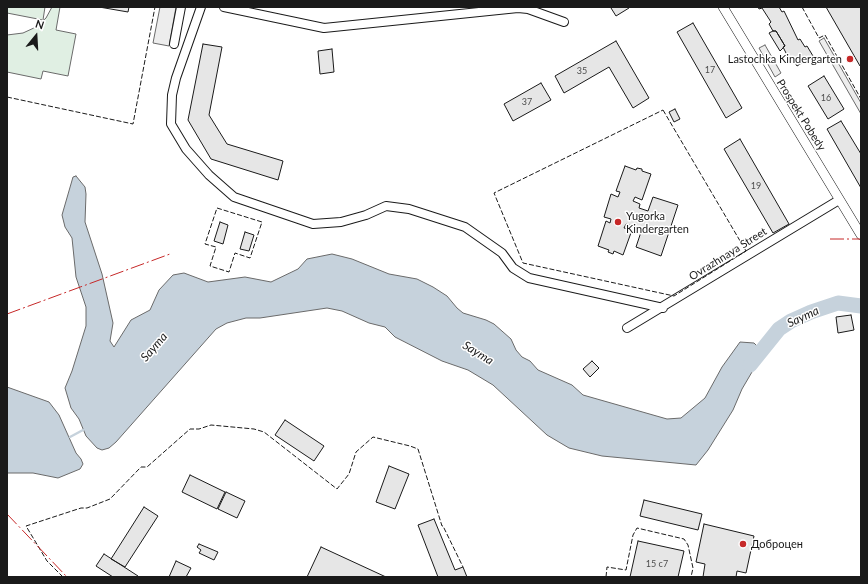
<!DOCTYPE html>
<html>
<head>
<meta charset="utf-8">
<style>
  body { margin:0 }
  #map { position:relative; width:868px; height:584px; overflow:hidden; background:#fff; font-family:Lato,sans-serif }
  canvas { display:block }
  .frame { position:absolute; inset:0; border:8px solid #1a1a1a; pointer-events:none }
  .north { position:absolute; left:16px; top:16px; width:40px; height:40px; -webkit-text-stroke:3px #fff; paint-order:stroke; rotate:18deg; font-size:11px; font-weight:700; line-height:16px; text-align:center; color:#1a1a1a }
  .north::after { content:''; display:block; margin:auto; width:14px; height:18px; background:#1a1a1a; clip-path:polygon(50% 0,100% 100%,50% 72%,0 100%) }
</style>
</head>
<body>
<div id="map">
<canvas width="868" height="584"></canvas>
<div class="frame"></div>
<div class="north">N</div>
</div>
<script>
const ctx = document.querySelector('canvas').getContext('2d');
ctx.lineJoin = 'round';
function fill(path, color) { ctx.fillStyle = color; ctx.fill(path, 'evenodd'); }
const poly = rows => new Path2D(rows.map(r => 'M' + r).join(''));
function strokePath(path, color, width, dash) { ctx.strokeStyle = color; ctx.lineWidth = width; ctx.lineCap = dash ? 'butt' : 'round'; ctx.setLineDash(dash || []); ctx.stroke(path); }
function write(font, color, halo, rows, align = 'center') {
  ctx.font = font + ' Lato,sans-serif'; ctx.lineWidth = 3; ctx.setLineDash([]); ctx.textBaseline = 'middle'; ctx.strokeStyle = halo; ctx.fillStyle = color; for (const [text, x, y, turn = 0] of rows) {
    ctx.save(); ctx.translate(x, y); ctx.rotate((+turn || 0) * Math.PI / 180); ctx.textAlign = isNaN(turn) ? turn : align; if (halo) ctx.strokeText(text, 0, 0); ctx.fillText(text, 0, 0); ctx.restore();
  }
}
const green = poly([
  [7,7,45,7,43,20,7,13,7,7],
  [52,7,60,7,56,30,76,34,68,76,43,71,41,79,7,72,7,35,23,33,36,27,46,18,52,7]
]);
fill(green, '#e0efe3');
strokePath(green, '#6a6a6a', 1);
const parking = poly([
  [160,7,176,7,169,46,153,43,160,7],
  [824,38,861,103,861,114,819,41,824,38],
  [765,45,781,73,775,77,759,48,765,45]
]);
fill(parking, '#ededed');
strokePath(parking, '#6a6a6a', 1);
const water = poly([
  [76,176,85,187,86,194,85,222,102,274,113,323,110,341,114,347,131,320,150,310,159,290,173,275,184,273,208,282,245,277,271,282,298,269,307,259,332,254,352,259,389,274,417,279,433,287,447,296,457,308,463,313,486,320,494,324,511,339,516,350,522,357,530,361,538,370,572,385,583,395,667,419,681,418,705,398,722,367,740,342,754,343,761,350,762,355,742,389,733,410,708,450,696,465,602,456,569,448,547,435,493,385,468,370,442,361,395,337,385,327,369,323,342,311,327,308,260,318,246,318,227,323,216,329,116,442,109,448,102,450,97,448,86,436,79,419,71,408,65,388,72,371,86,326,86,307,76,277,72,238,65,227,62,215,73,177,76,176],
  [7,387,49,402,59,415,76,453,81,459,83,464,80,469,58,478,33,473,7,473,7,387]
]);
fill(water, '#c6d2dc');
strokePath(water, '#6a6a6a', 1);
strokePath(poly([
  [70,437,83,430]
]), '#c6d2dc', 2.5);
strokePath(poly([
  [750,365,779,329,791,321,811,312,838,303,861,306]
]), '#c6d2dc', 15);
const building = poly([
  [99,7,129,7,128,12,99,7],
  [613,7,628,7,629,8,616,16,611,8,613,7],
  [758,7,779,7,782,12,784,11,798,40,800,39,805,47,807,46,813,56,797,66,792,58,789,59,783,47,785,46,776,31,773,31,769,24,771,22,762,8,759,9,758,7],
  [826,7,861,7,861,65,860,66,826,7],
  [693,23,742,108,726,118,677,32,693,23],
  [773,31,776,31,785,46,780,51,769,33,773,31],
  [616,41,649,98,633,108,609,67,564,93,555,76,616,41],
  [203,44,222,47,209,115,227,144,283,161,278,180,211,159,188,120,203,44],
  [332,49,334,72,320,74,318,51,332,49],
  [824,76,844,109,828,119,808,86,824,76],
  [541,83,551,100,513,121,504,104,541,83],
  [675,109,680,119,674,122,669,112,675,109],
  [841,121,861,154,861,188,827,129,841,121],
  [740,139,789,224,773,233,724,149,740,139],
  [625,166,636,170,637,168,642,169,642,171,651,174,642,200,635,197,633,201,640,204,639,208,648,211,653,197,678,205,661,256,636,247,642,229,626,224,624,228,632,230,623,255,614,251,613,254,608,252,609,250,598,246,606,221,610,223,611,219,604,217,611,194,618,197,620,192,616,191,625,166],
  [220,222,228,225,223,244,214,241,220,222],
  [245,232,254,235,249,251,240,249,245,232],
  [851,315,854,330,838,333,836,317,851,315],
  [592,361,599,368,590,377,583,369,592,361],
  [285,420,324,446,314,461,275,435,285,420],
  [389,466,409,474,395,509,376,502,389,466],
  [190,475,225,492,217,509,182,492,190,475],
  [226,492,245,501,237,518,218,509,226,492],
  [644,500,702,514,698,530,640,516,644,500],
  [144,507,158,516,125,567,111,559,144,507],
  [434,519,455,570,463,567,467,577,438,577,418,525,434,519],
  [704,524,754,536,746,573,737,571,736,577,703,577,705,564,696,562,704,524],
  [638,541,684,551,678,577,630,577,638,541],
  [199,544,218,552,214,560,199,553,201,550,197,547,199,544],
  [321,547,386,577,307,577,321,547],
  [104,554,138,576,137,577,113,577,96,566,104,554],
  [176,561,191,568,186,577,169,577,176,561]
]);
fill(building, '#e6e6e6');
strokePath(building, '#1a1a1a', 1);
const minor = poly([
  [201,7,176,78,172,95,171,124,186,149,209,175,234,197,313,224,341,222,366,215,386,206,409,209,465,227,502,253,513,268,529,278,663,308],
  [224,7,324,28,518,8,528,9,564,22],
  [174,44,181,7],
  [627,328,839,200]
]);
const tertiary = poly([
  [723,7,861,235]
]);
strokePath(minor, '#1a1a1a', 10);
strokePath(tertiary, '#1a1a1a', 10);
strokePath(minor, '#fff', 8);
strokePath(tertiary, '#fff', 9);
strokePath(poly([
  [802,7,819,38,825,35,861,99],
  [7,97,133,124,155,7],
  [663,110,746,251,674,296,523,263,494,193,663,110],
  [217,208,262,222,250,258,235,253,229,272,210,266,216,247,205,244,217,208],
  [63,577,47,561,26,526,81,508,87,508,110,499,141,467,147,467,190,429,199,429,211,425,254,429,264,432,337,489,349,474,356,452,373,437,410,446,418,449,442,526,443,526,463,567],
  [606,577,607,567,626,570,633,535,637,528,684,539,688,545,693,568,691,577]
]), '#1a1a1a', 1, [5, 2]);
strokePath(poly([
  [830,239,861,239],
  [7,314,170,254],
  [7,514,67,577]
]), '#c62828', 1, [14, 3, 2, 3]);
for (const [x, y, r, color] of [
  [850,59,4,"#c62828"],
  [618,222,4,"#c62828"],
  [743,544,4,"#c62828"]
]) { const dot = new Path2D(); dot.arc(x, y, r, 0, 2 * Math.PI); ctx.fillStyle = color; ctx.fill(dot); strokePath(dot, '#fff', 1.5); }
write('9px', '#4d4d4d', null, [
  ["17",710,70],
  ["35",582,71],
  ["16",826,98],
  ["37",527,102],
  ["19",756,186],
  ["15 с7",657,564]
]);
write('11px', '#1a1a1a', '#fff', [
  ["Lastochka Kindergarten",842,59,"right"],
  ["Yugorka",626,216],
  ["Kindergarten",626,229],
  ["Доброцен",751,544]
], 'left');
write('11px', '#1a1a1a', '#fff', [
  ["Prospekt Pobedy",801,115,58],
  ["Ovrazhnaya Street",728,254,-32]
]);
write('italic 12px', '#1a1a1a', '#fff', [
  ["Sayma",803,317,-25],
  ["Sayma",154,347,-49],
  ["Sayma",478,353,32]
]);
</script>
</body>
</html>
